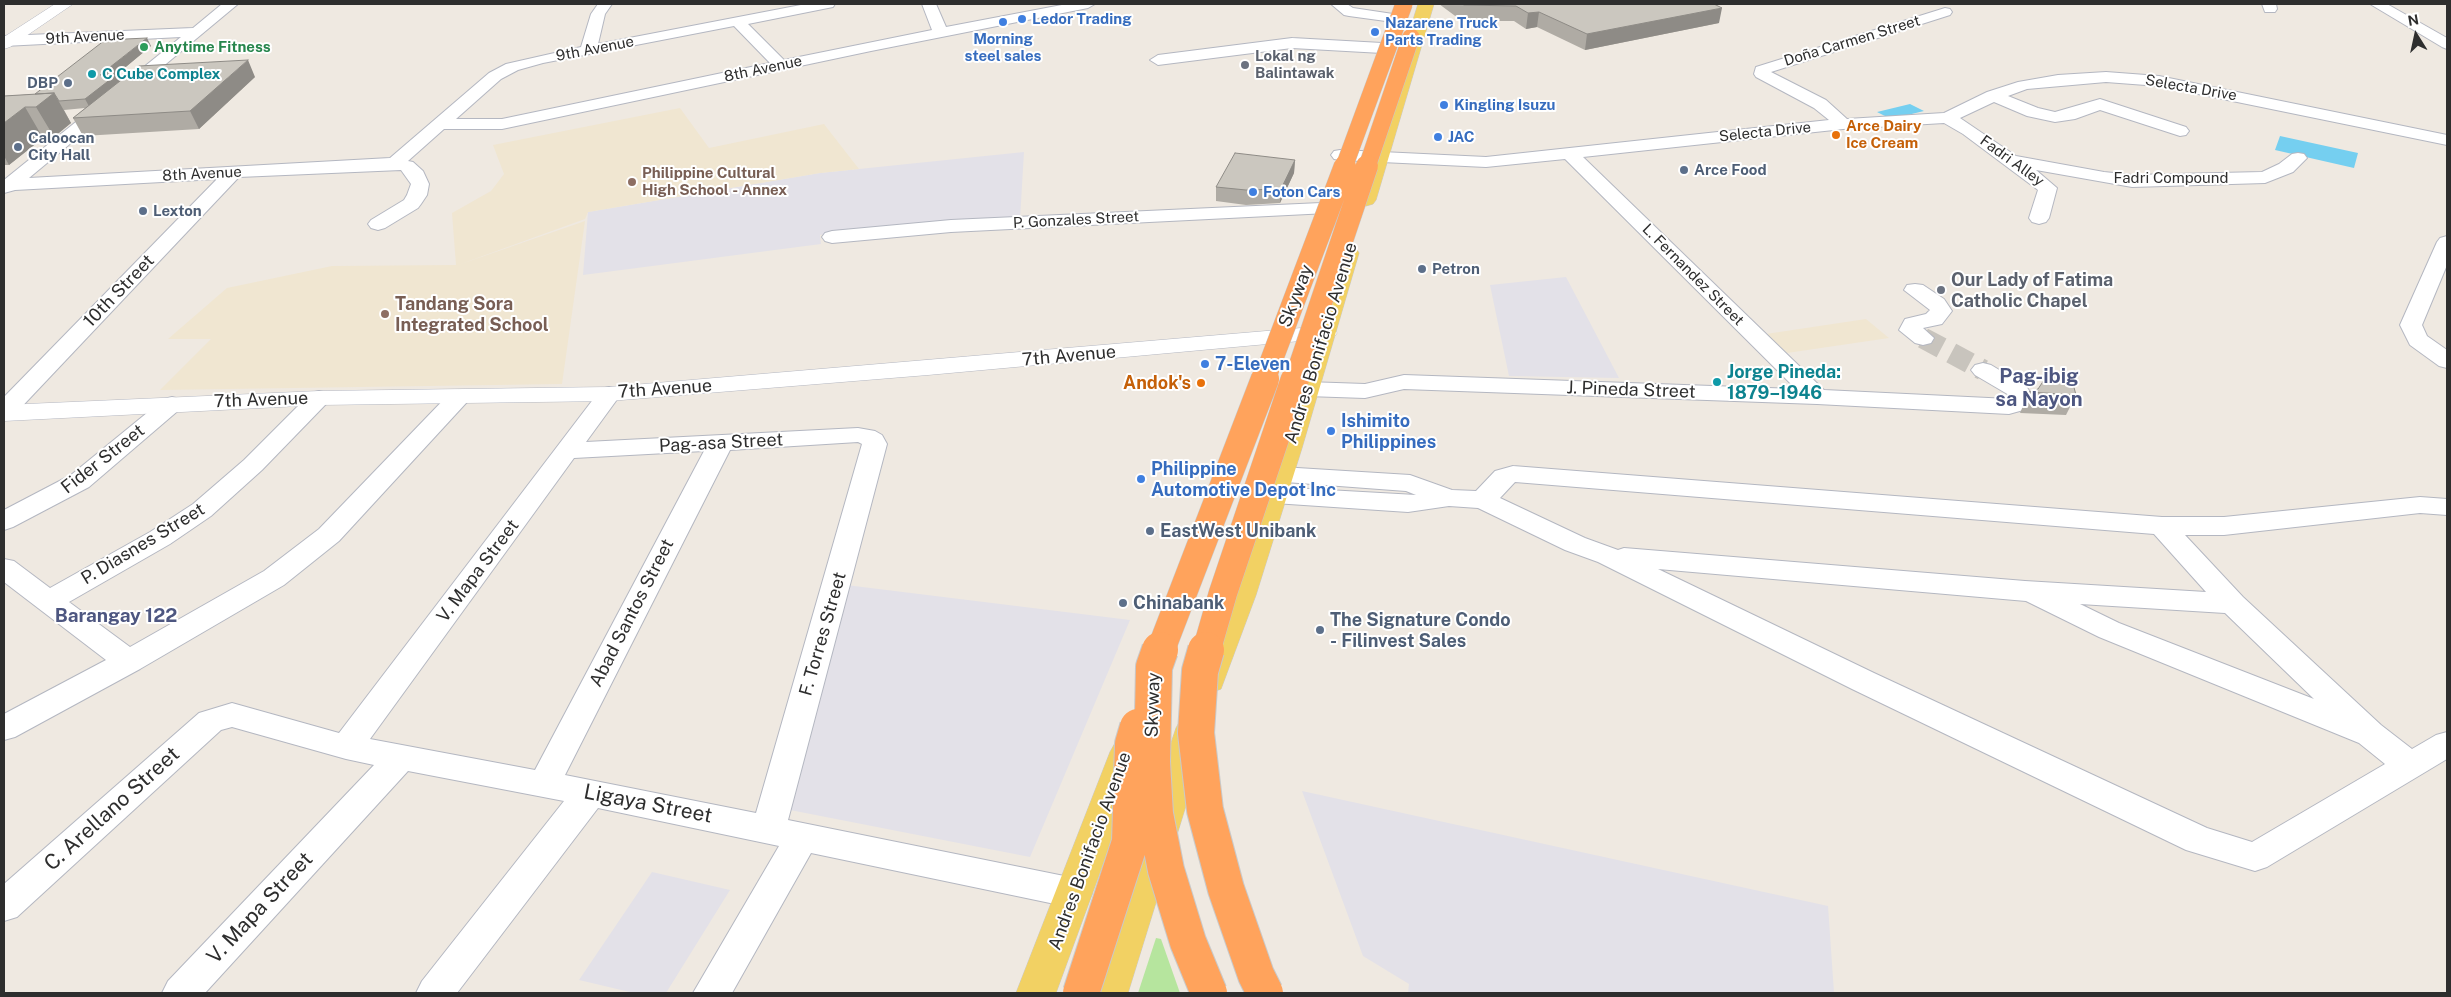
<!DOCTYPE html>
<html>
<head>
<meta charset="utf-8">
<style>
  body { margin:0 }
  #map { position:relative; width:2451px; height:997px; overflow:hidden; background:#efe9e1; font-family:"Public Sans",sans-serif }
  canvas { display:block }
  .frame { position:absolute; inset:0; border:5px solid #2e2e2e; pointer-events:none }
  .north { position:absolute; left:2391px; top:10px; width:50px; height:50px; -webkit-text-stroke:4px #fff; paint-order:stroke; rotate:350deg; font-size:14px; font-weight:700; line-height:20px; text-align:center; color:#2e2e2e }
  .north::after { content:''; display:block; margin:auto; width:18px; height:22px; background:#2e2e2e; clip-path:polygon(50% 0,100% 100%,50% 72%,0 100%) }
</style>
</head>
<body>
<div id="map">
<canvas width="2451" height="997"></canvas>
<div class="frame"></div>
<div class="north">N</div>
</div>
<script>
const ctx = document.querySelector('canvas').getContext('2d');
ctx.lineJoin = 'round';
function fill(path, color) { ctx.fillStyle = color; ctx.fill(path, 'evenodd'); }
const poly = rows => new Path2D(rows.map(r => 'M' + r).join(''));
function strokePath(path, color, width, dash) { ctx.strokeStyle = color; ctx.lineWidth = width; ctx.lineCap = dash ? 'butt' : 'round'; ctx.setLineDash(dash || []); ctx.stroke(path); }
function write(font, color, halo, rows, align = 'center') {
  ctx.font = font + ' "Public Sans",sans-serif'; ctx.lineWidth = 4; ctx.setLineDash([]); ctx.textBaseline = 'middle'; ctx.strokeStyle = halo; ctx.fillStyle = color; for (const [text, x, y, turn = 0] of rows) {
    ctx.save(); ctx.translate(x, y); ctx.rotate((+turn || 0) * Math.PI / 180); ctx.textAlign = isNaN(turn) ? turn : align; if (halo) ctx.strokeText(text, 0, 0); ctx.fillText(text, 0, 0); ctx.restore();
  }
}
fill(poly([
  [1024,152,1020,219,967,219,820,235,821,244,583,275,588,212,820,173],
  [1566,277,1619,378,1509,376,1490,285],
  [846,585,1130,620,1030,857,785,809],
  [1302,791,1828,906,1834,993,1408,993,1409,984,1363,956],
  [652,872,730,890,666,993,634,993,579,980]
]), '#e3e1e8');
fill(poly([
  [680,108,709,148,824,124,859,169,820,173,588,212,585,219,458,265,585,221,562,384,160,390,211,339,168,339,227,288,332,266,456,265,452,213,491,191,504,174,493,145],
  [1866,319,1889,338,1787,353,1766,334]
]), '#f0e6d1');
fill(poly([
  [1156,938,1161,939,1180,993,1138,993]
]), '#b6e59e');
fill(poly([
  [1910,104,1924,111,1891,119,1877,112],
  [2280,136,2358,153,2354,168,2275,150]
]), '#75cff0');
strokePath(poly([
  [1923,338,1983,370]
]), '#c8c4bd', 21, [21, 11]);
const minor = poly([
  [222,4,238,4,29,178,390,158,489,73,506,64,581,47,591,14,598,4,612,4,605,14,598,44,806,4,835,4,833,7,748,24,784,60,932,30,922,4,936,4,946,27,1067,4,1095,4,1088,8,871,51,502,129,444,129,408,161,413,162,423,171,429,184,427,195,421,204,418,208,385,228,378,230,371,228,368,224,371,220,404,200,407,195,411,184,401,170,239,177,13,416,4,418,4,397,217,179,15,190,4,193,4,180,181,37,4,46,4,36,193,28,222,4],
  [734,26,770,63,502,119,456,119,501,79,518,70,543,63,734,26],
  [1331,4,1347,4,1353,8,1393,14,1400,18,1393,22,1349,16,1344,15,1331,4],
  [2262,4,2276,4,2277,9,2275,12,2265,12,2262,4],
  [2370,4,2387,4,2447,38,2447,49,2442,47,2370,4],
  [1945,8,1950,9,1952,12,1950,15,1771,72,1826,100,1847,119,1944,113,1987,92,2018,82,2058,75,2106,72,2159,76,2447,135,2447,145,2159,86,2106,82,2027,89,2008,96,2038,108,2055,112,2100,99,2186,127,2189,131,2186,135,2180,136,2100,110,2075,119,2055,122,2027,116,1994,102,1960,118,2016,156,2104,172,2132,175,2262,172,2279,164,2292,154,2298,153,2304,154,2307,158,2293,172,2265,183,2132,187,2036,170,2057,188,2049,218,2046,222,2039,224,2032,222,2029,218,2038,190,1963,134,1944,123,1843,129,1583,157,1824,390,2009,399,2009,395,1975,375,1971,370,1975,365,1983,363,1991,365,2026,386,2034,398,2027,409,2009,414,1817,404,1404,389,1365,398,1307,396,1299,394,1295,389,1299,384,1307,382,1365,384,1404,375,1796,389,1565,159,1486,167,1340,160,1334,159,1331,155,1334,151,1340,150,1486,157,1829,120,1814,108,1756,77,1754,74,1756,67,1945,8],
  [1292,38,1382,43,1390,48,1382,53,1292,48,1158,65,1150,60,1158,55,1292,38],
  [1321,203,1328,205,1331,209,1328,213,951,232,832,243,825,241,822,237,825,233,832,231,951,220,1321,203],
  [2447,236,2447,265,2422,325,2427,336,2447,350,2447,368,2439,366,2410,345,2400,325,2437,242,2440,238,2447,236],
  [1915,284,1923,285,1944,299,1952,311,1942,324,1923,328,1934,338,1931,343,1923,345,1915,343,1899,330,1905,319,1926,314,1930,310,1904,290,1907,285,1915,284],
  [609,387,617,389,621,394,586,442,858,428,875,431,882,435,887,444,788,820,1074,878,1087,882,1092,893,1087,904,1074,908,811,853,732,993,693,993,779,846,598,808,457,993,416,993,422,981,564,801,408,771,205,993,162,993,168,981,374,765,346,759,232,727,221,730,17,917,4,921,4,884,199,713,232,703,339,733,601,389,609,387],
  [858,442,862,444,756,813,565,775,730,450,858,442],
  [704,451,535,770,370,739,574,458,704,451],
  [459,390,467,392,471,397,467,402,339,541,284,585,140,669,15,737,4,740,4,714,106,660,4,582,4,559,14,561,50,588,150,532,193,504,244,460,311,393,319,391,327,393,331,398,327,403,262,470,211,516,170,544,69,602,130,647,264,571,319,529,451,392,459,390],
  [172,397,180,399,184,404,180,409,89,487,13,527,4,530,4,510,71,475,164,399,172,397],
  [1513,466,2162,517,2224,517,2420,497,2447,499,2447,515,2420,513,2224,535,2185,535,2243,597,2381,725,2412,749,2436,735,2447,732,2447,759,2267,867,2255,871,2186,850,1852,689,1598,562,1565,550,1478,508,1449,506,1408,512,1274,503,1265,501,1261,495,1265,489,1274,487,1416,495,1406,491,1272,481,1268,475,1272,469,1281,467,1410,475,1452,490,1476,491,1495,471,1513,466],
  [1515,482,2154,534,2206,592,2025,581,1624,548,1618,550,1585,538,1500,498,1515,482],
  [1658,569,2026,601,2099,637,2359,743,2385,764,2252,842,2207,828,1874,673,1658,569],
  [2080,604,2225,613,2314,699,2119,623,2080,604]
]);
const secondary = poly([
  [55,4,73,4,10,47,4,49,4,37,55,4],
  [1325,326,1333,328,1337,333,1333,338,928,375,609,401,319,405,4,421,4,405,319,391,609,387,1325,326]
]);
const primary = poly([
  [1418,4,1434,4,1376,200,1373,204,1366,206,1359,204,1356,200,1418,4],
  [1348,247,1356,248,1359,253,1302,448,1256,595,1221,689,1210,693,1199,689,1194,681,1226,595,1276,448,1337,253,1340,248,1348,247],
  [1193,715,1205,719,1210,728,1128,993,1088,993,1176,728,1181,719,1193,715],
  [1127,739,1139,743,1144,752,1056,993,1016,993,1110,752,1115,743,1127,739]
]);
strokePath(minor, '#b4b7c1', 2);
strokePath(secondary, '#b4b7c1', 1);
strokePath(primary, '#c9c9c9', 1);
fill(minor, '#fff');
fill(secondary, '#fff');
fill(primary, '#f2d163');
const motorwayBridgeFar3 = poly([
  [1344,167,1404,4],
  [1367,167,1411,37]
]);
const motorwayBridgeFar2 = poly([
  [1264,380,1345,166],
  [1295,380,1367,166]
]);
const motorwayBridgeFar1 = poly([
  [1160,652,1265,379],
  [1206,652,1223,593,1295,379]
]);
const motorwayBridge = poly([
  [1160,650,1154,667,1152,762,1155,814,1166,870,1188,942,1209,993],
  [1206,650,1200,671,1196,733,1205,810,1226,889,1256,975,1265,993],
  [1081,993,1130,842,1133,744,1138,727]
]);
strokePath(motorwayBridgeFar3, '#c9c9c9', 18, []);
strokePath(motorwayBridgeFar2, '#c9c9c9', 23, []);
strokePath(motorwayBridgeFar1, '#c9c9c9', 29, []);
strokePath(motorwayBridge, '#c9c9c9', 38, []);
strokePath(motorwayBridgeFar3, '#ffa35c', 17);
strokePath(motorwayBridgeFar2, '#ffa35c', 22);
strokePath(motorwayBridgeFar1, '#ffa35c', 28);
strokePath(motorwayBridge, '#ffa35c', 36);
fill(poly([
  [1439,4,1714,4,1719,23,1585,50,1537,27,1526,29,1514,21,1462,21],
  [151,46,116,75,120,81,255,77,199,129,83,136,73,118,85,108,64,110,71,123,54,137,43,138,9,165,4,165,4,96,35,94],
  [1295,160,1294,173,1280,203,1246,205,1216,201,1216,187],
  [2029,392,2076,395,2066,415,2020,413]
]), '#afaba4');
fill(poly([
  [1722,8,1719,23,1585,50,1587,34],
  [1539,12,1537,27,1526,29,1528,13],
  [147,38,151,46,115,76,116,75,121,83,90,108,85,99,100,75],
  [248,60,255,77,199,129,190,111],
  [54,93,71,123,54,137,36,107],
  [25,107,43,138,9,165,4,156,4,123],
  [1295,160,1294,173,1280,203,1281,189]
]), '#8e8b86');
const building = poly([
  [1462,4,1714,4,1722,8,1587,34,1539,12,1528,13,1516,6,1464,5,1462,4],
  [147,38,100,75,116,75,85,99,59,101,54,93,35,94,105,40,147,38],
  [248,60,190,111,73,118,139,66,248,60],
  [54,93,36,107,25,107,4,123,4,96,54,93],
  [1235,153,1295,160,1281,189,1246,190,1216,187,1235,153],
  [2056,372,2071,376,2076,395,2029,392,2038,389,2044,380,2056,372]
]);
fill(building, '#cbc7bf');
strokePath(building, '#8e8b86', 1);
for (const [x, y, r, color] of [
  [1022,19,5,"#3f7fe0"],
  [1003,22,5,"#3f7fe0"],
  [1375,32,5,"#3f7fe0"],
  [144,47,5,"#2e9e5b"],
  [1245,65,5,"#6b7280"],
  [92,74,5,"#0f9aa8"],
  [68,83,5,"#5c6f8a"],
  [1444,105,5,"#3f7fe0"],
  [1836,135,5,"#e8710a"],
  [1438,137,5,"#3f7fe0"],
  [18,147,5,"#5c6f8a"],
  [1684,170,5,"#5c6f8a"],
  [632,182,5,"#8d6e63"],
  [1253,192,5,"#3f7fe0"],
  [143,211,5,"#5c6f8a"],
  [1422,269,5,"#5c6f8a"],
  [1941,290,5,"#6b7280"],
  [385,314,5,"#8d6e63"],
  [1205,364,5,"#3f7fe0"],
  [1717,382,5,"#0f9aa8"],
  [1201,383,5,"#e8710a"],
  [1331,431,5,"#3f7fe0"],
  [1141,479,5,"#3f7fe0"],
  [1150,531,5,"#5c6f8a"],
  [1123,603,5,"#5c6f8a"],
  [1320,630,5,"#5c6f8a"]
]) { const dot = new Path2D(); dot.arc(x, y, r, 0, 2 * Math.PI); ctx.fillStyle = color; ctx.fill(dot); strokePath(dot, '#fff', 2); }
write('bold 15px', '#366cbe', '#fff', [
  ["Ledor Trading",1032,19],
  ["Nazarene Truck",1385,23],
  ["Parts Trading",1385,40],
  ["Morning",1003,39,"center"],
  ["steel sales",1003,56,"center"],
  ["Kingling Isuzu",1454,105],
  ["JAC",1448,137],
  ["Foton Cars",1263,192]
], 'left');
write('15px', '#2e2e2e', '#fff', [
  ["9th Avenue",85,37,-3],
  ["Doña Carmen Street",1852,41,-17],
  ["9th Avenue",595,49,-11],
  ["8th Avenue",763,69,-12],
  ["Selecta Drive",2191,88,10],
  ["Selecta Drive",1765,132,-6],
  ["Fadri Alley",2012,161,36],
  ["8th Avenue",202,174,-3],
  ["Fadri Compound",2171,178],
  ["P. Gonzales Street",1076,220,-3],
  ["L. Fernandez Street",1693,275,45]
]);
write('bold 15px', '#27864d', '#fff', [
  ["Anytime Fitness",154,47]
], 'left');
write('bold 15px', '#5b616d', '#fff', [
  ["Lokal ng",1255,56],
  ["Balintawak",1255,73]
], 'left');
write('bold 15px', '#0d838f', '#fff', [
  ["C Cube Complex",102,74]
], 'left');
write('bold 15px', '#4e5e75', '#fff', [
  ["DBP",58,83,"right"],
  ["Caloocan",28,138],
  ["City Hall",28,155],
  ["Arce Food",1694,170],
  ["Lexton",153,211],
  ["Petron",1432,269]
], 'left');
write('bold 15px', '#c56008', '#fff', [
  ["Arce Dairy",1846,126],
  ["Ice Cream",1846,143]
], 'left');
write('bold 15px', '#785e54', '#fff', [
  ["Philippine Cultural",642,173],
  ["High School - Annex",642,190]
], 'left');
write('bold 18px', '#5b616d', '#fff', [
  ["Our Lady of Fatima",1951,280],
  ["Catholic Chapel",1951,301]
], 'left');
write('18px', '#2e2e2e', '#fff', [
  ["10th Street",119,291,-46],
  ["Skyway",1296,296,-69],
  ["Andres Bonifacio Avenue",1321,343,-73],
  ["7th Avenue",1069,356,-5],
  ["7th Avenue",665,389,-4],
  ["J. Pineda Street",1631,390,2],
  ["7th Avenue",261,400,-2],
  ["Pag-asa Street",721,443,-3],
  ["Fider Street",103,459,-38],
  ["P. Diasnes Street",143,544,-31],
  ["V. Mapa Street",478,571,-53],
  ["Abad Santos Street",632,613,-63],
  ["F. Torres Street",823,634,-74],
  ["Skyway",1153,705,-88],
  ["Andres Bonifacio Avenue",1090,851,-70]
]);
write('bold 18px', '#785e54', '#fff', [
  ["Tandang Sora",395,304],
  ["Integrated School",395,325]
], 'left');
write('bold 18px', '#366cbe', '#fff', [
  ["7-Eleven",1215,364],
  ["Ishimito",1341,421],
  ["Philippines",1341,442],
  ["Philippine",1151,469],
  ["Automotive Depot Inc",1151,490]
], 'left');
write('bold 18px', '#0d838f', '#fff', [
  ["Jorge Pineda:",1727,372],
  ["1879–1946",1727,393]
], 'left');
write('bold 18px', '#c56008', '#fff', [
  ["Andok's",1191,383]
], 'right');
write('bold 18px', '#4e5e75', '#fff', [
  ["EastWest Unibank",1160,531],
  ["Chinabank",1133,603],
  ["The Signature Condo",1330,620],
  ["- Filinvest Sales",1330,641]
], 'left');
write('bold 19px', '#4d5680', '#fff', [
  ["Barangay 122",116,616]
]);
write('bold 20px', '#4d5680', '#fff', [
  ["Pag-ibig",2039,377],
  ["sa Nayon",2039,400]
]);
write('21px', '#2e2e2e', '#fff', [
  ["Ligaya Street",648,804,11],
  ["C. Arellano Street",112,809,-42],
  ["V. Mapa Street",260,908,-47]
]);
</script>
</body>
</html>
